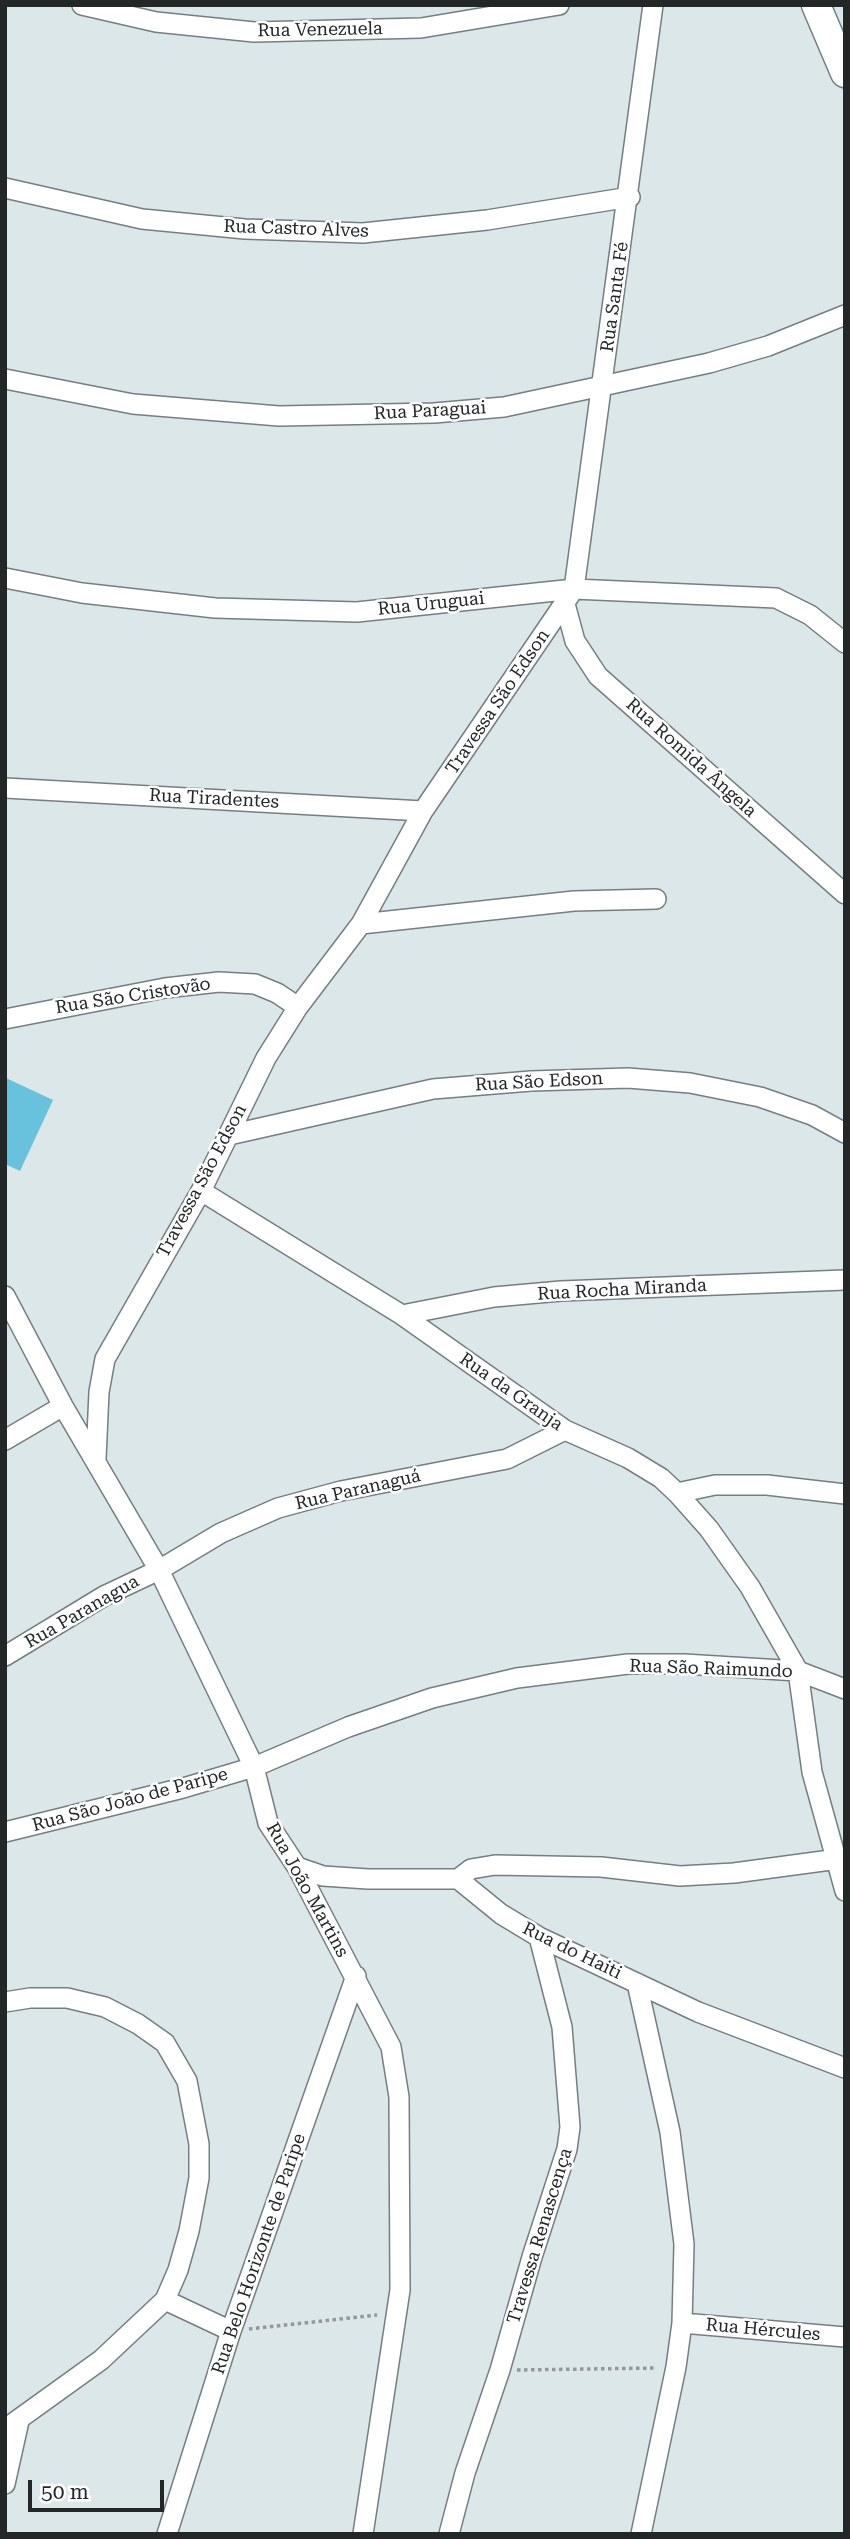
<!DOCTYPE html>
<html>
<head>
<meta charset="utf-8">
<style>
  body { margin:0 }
  #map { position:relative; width:850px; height:2539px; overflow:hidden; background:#dce7ea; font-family:"Roboto Serif",serif }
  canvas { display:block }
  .frame { position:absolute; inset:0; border:7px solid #232728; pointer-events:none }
  .scale { position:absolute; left:28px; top:2480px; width:136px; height:32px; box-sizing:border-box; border:4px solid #232728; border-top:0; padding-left:9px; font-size:21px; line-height:24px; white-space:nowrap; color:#232728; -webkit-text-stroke:5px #fff; paint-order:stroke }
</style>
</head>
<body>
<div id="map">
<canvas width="850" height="2539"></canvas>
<div class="frame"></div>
<div class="scale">50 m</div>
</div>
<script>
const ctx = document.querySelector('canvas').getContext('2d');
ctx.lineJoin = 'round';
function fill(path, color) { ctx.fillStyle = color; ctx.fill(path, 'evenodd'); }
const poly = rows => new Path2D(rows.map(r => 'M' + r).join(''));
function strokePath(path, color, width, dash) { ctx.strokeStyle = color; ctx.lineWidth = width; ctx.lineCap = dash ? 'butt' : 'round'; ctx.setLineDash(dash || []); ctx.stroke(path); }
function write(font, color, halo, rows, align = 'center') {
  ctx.font = font + ' "Roboto Serif",serif'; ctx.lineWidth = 5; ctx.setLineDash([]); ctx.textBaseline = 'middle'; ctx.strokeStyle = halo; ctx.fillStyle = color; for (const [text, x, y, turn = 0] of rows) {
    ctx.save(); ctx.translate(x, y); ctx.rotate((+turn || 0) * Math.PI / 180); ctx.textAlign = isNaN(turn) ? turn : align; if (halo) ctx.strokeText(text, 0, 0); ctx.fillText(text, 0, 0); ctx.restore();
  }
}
fill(poly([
  [6,1078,53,1100,20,1171,5,1164]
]), '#68c1dd');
const street = poly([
  [82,5,156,22,254,32,421,28,559,5],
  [5,188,142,219,245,229,363,233,487,220,630,197],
  [5,379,133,404,279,416,434,413,504,407,709,363,768,346,845,315],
  [5,578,82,593,215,608,357,612,574,589,776,598,810,615,845,643],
  [565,604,575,641,598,676,845,894],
  [5,788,423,811],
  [361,924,574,901,656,899],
  [5,1019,165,988,219,982,255,984,277,993,298,1007],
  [229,1135,433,1089,531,1081,628,1078,690,1083,760,1097,812,1115,845,1133],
  [201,1191,402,1315,565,1430,628,1458,661,1478,677,1493,709,1529,750,1587,798,1671,812,1772,845,1891],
  [5,1296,63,1406,159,1570,254,1767,268,1823,297,1867,391,2047,399,2097,400,2290,363,2534],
  [402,1315,494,1297,561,1291,845,1280],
  [5,1440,63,1406],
  [96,1459,99,1392,105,1359,201,1191,266,1058,298,1007,361,924,423,811,574,589,653,5],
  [677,1493,715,1485,767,1485,845,1494],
  [5,1656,104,1596,159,1570,221,1533,278,1508,341,1491,507,1459,565,1430],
  [5,1832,183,1788,254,1767,348,1727,432,1698,517,1678,628,1664,684,1664,798,1671,845,1689],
  [297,1867,323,1876,368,1879,458,1879,501,1914,539,1937,698,2012,845,2068],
  [458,1879,471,1869,495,1865,601,1867,680,1876,734,1873,838,1859],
  [637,1983,670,2132,684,2244,682,2323,676,2367,641,2534],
  [5,2002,30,1998,67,1998,105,2007,138,2024,165,2043,187,2081,199,2144,199,2178,189,2231,178,2270,165,2300,101,2360,5,2429],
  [165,2300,231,2331],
  [682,2323,845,2337],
  [5,2484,19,2421],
  [167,2534,231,2331,356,1976],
  [449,2534,465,2473,500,2370,532,2257,567,2149,570,2127,562,2027,539,1937]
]);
const secondary = poly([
  [816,5,845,73]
]);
strokePath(street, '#757e81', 22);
strokePath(secondary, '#757e81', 31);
strokePath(poly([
  [249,2329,377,2315],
  [517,2370,656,2368]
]), '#91999b', 3.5, [3.5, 3.5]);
strokePath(street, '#fff', 19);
strokePath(secondary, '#fff', 28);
write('18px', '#232728', '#fff', [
  ["Rua Venezuela",320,30,-1],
  ["Rua Castro Alves",296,229,2],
  ["Rua Santa Fé",615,297,-82],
  ["Rua Paraguai",430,411,-3],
  ["Rua Uruguai",431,604,-6],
  ["Travessa São Edson",498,702,-56],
  ["Rua Romida Ângela",691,758,42],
  ["Rua Tiradentes",214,799,3],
  ["Rua São Cristovão",133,996,-9],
  ["Rua São Edson",539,1082,-3],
  ["Travessa São Edson",202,1181,-62],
  ["Rua Rocha Miranda",622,1290,-3],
  ["Rua da Granja",511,1392,35],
  ["Rua Paranaguá",358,1490,-13],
  ["Rua Paranagua",82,1612,-30],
  ["Rua São Raimundo",711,1669,2],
  ["Rua São João de Paripe",130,1800,-15],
  ["Rua João Martins",307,1890,61],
  ["Rua do Haiti",572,1951,26],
  ["Travessa Renascença",540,2236,-73],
  ["Rua Belo Horizonte de Paripe",259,2254,-71],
  ["Rua Hércules",763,2330,5]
]);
</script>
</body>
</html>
